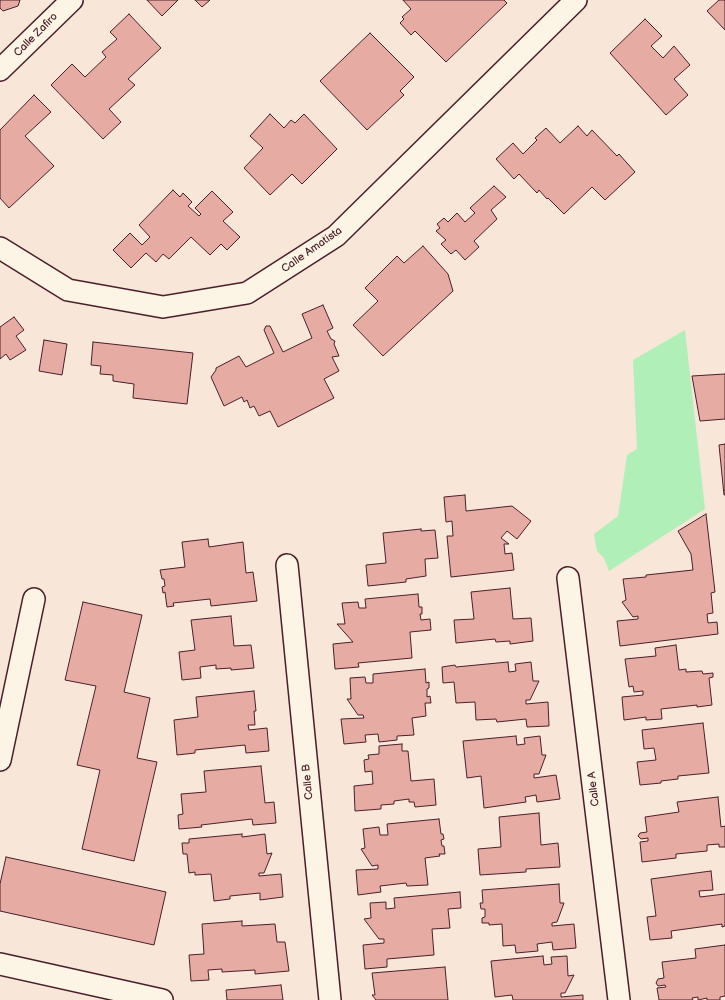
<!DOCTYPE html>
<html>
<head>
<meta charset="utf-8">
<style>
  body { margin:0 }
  canvas { display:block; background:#f8e6d8 }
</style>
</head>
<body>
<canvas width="725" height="1000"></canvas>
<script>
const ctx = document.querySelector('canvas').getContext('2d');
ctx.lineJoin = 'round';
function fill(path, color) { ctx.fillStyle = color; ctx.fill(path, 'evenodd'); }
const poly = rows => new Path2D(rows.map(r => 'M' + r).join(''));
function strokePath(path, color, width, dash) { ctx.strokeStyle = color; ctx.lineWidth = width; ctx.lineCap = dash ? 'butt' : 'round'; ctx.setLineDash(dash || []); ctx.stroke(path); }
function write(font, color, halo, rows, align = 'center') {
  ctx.font = font + ' "Balsamiq Sans",sans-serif'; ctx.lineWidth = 4; ctx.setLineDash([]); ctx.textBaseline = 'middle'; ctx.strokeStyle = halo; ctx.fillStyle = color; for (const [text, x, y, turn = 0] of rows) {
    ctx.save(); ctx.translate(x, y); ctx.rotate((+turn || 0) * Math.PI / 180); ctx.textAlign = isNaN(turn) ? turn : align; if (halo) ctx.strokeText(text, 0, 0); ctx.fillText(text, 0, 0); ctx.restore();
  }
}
fill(poly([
  [685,330,705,509,609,571,604,558,597,551,594,534,618,516,627,455,637,449,633,360]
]), '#b0efb7');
const building = poly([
  [0,0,20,0,18,6,3,11,0,8,0,0],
  [147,0,178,0,162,16,147,0],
  [195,0,210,0,202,7,195,0],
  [403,0,504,0,507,3,446,62,415,31,411,35,400,23,404,19,402,17,411,9,403,0],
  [719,0,725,0,725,30,707,11,719,0],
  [129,14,161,48,128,79,135,85,109,109,121,122,103,139,51,85,72,64,85,77,106,57,102,52,117,39,110,32,129,14],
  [645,19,662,36,651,46,663,58,674,46,690,65,674,79,688,95,666,115,610,53,645,19],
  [370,33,414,77,400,91,404,95,367,130,320,81,370,33],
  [34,95,51,112,25,136,54,166,9,208,0,198,0,130,34,95],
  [270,114,284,128,291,120,295,123,304,114,337,149,302,184,292,174,270,195,244,168,263,148,250,136,270,114],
  [578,126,587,136,592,130,617,156,619,154,635,172,605,200,592,187,564,214,548,198,547,199,539,190,537,193,519,174,514,179,496,159,513,143,523,154,537,140,535,138,546,128,560,143,578,126],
  [494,186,506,197,491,210,497,219,474,241,479,247,465,260,456,250,451,254,441,244,446,240,436,231,440,228,437,224,444,218,448,222,457,213,465,222,475,213,470,208,494,186],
  [173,190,180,197,183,193,192,202,188,206,199,216,201,214,195,208,212,191,233,212,223,221,240,237,227,250,221,244,210,255,191,237,169,259,163,254,156,262,146,253,131,268,113,250,130,233,142,245,150,237,139,225,173,190],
  [423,246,448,274,453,291,383,356,353,325,378,301,365,288,397,256,404,263,423,246],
  [323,305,333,328,327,331,331,339,335,341,334,344,339,356,332,357,339,371,324,379,334,398,278,427,270,411,259,416,254,406,250,408,247,400,244,402,242,397,224,406,211,377,216,370,216,368,239,356,246,367,274,353,264,330,266,326,270,326,283,352,312,338,302,314,323,305],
  [14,317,24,330,16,336,26,350,10,360,6,354,0,359,0,327,14,317],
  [44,340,67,344,62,375,39,371,44,340],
  [93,342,193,353,187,404,133,398,134,384,113,381,113,375,100,374,101,366,91,365,93,342],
  [725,374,725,419,700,421,692,376,725,374],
  [725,444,725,495,724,495,719,445,725,444],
  [465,495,466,511,512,506,531,521,517,539,507,531,501,538,509,544,504,544,505,554,512,553,514,570,451,577,447,536,453,536,452,521,446,522,444,497,465,495],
  [706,514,715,592,711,593,713,613,707,614,708,623,717,622,718,634,620,646,617,621,638,619,638,616,633,617,622,602,626,600,623,579,646,577,646,575,693,570,691,554,678,531,706,514],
  [421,529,421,531,435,530,438,558,425,559,426,576,406,579,406,582,368,586,366,565,386,563,383,533,421,529],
  [208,539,209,547,243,542,246,573,253,572,257,601,211,606,210,599,173,603,174,606,167,607,165,592,163,593,162,587,165,586,164,579,162,579,160,570,185,567,182,542,208,539],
  [510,588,513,619,531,618,533,641,510,644,510,641,496,642,495,639,456,643,454,620,474,619,471,592,510,588],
  [418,594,419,607,422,607,422,614,420,614,421,620,430,619,431,630,410,632,412,658,358,663,359,667,335,669,333,644,353,642,337,624,345,624,342,603,358,602,359,608,366,608,365,599,418,594],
  [83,602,142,615,124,692,150,698,137,758,157,762,134,861,82,849,100,770,77,765,96,686,65,680,83,602],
  [231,616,234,646,251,645,254,668,231,670,231,668,216,669,216,665,200,667,201,678,182,680,179,652,195,650,191,620,231,616],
  [676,645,679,670,686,669,686,672,702,671,703,674,713,673,713,677,709,678,712,705,697,707,697,705,661,709,662,719,646,720,646,717,624,720,622,697,643,695,643,691,634,692,633,686,629,687,625,659,656,656,655,648,676,645],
  [508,662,509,672,516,671,515,664,531,662,533,681,539,681,530,700,526,700,526,704,548,702,549,726,527,727,526,719,497,722,496,719,476,720,475,702,456,703,454,682,443,683,442,667,455,665,456,667,508,662],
  [425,669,426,683,429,682,429,688,427,689,427,697,430,696,431,703,425,703,426,716,412,718,414,735,397,736,397,740,379,742,378,734,365,735,366,742,344,744,341,719,364,718,363,715,358,715,347,699,351,699,350,678,365,677,366,683,373,683,373,674,425,669],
  [254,691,256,711,254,711,255,725,248,725,249,730,267,728,269,751,246,753,245,745,195,750,195,753,177,755,174,720,198,717,196,697,254,691],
  [703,723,709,773,678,776,678,779,661,781,661,783,640,785,637,762,656,760,654,748,644,749,642,730,703,723],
  [516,736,517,745,525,744,524,738,540,736,542,755,546,755,539,774,534,774,534,778,556,775,560,799,537,802,536,795,525,797,526,802,484,808,481,776,467,778,463,741,516,736],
  [402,744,402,751,408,751,411,781,434,779,436,805,415,807,414,802,409,802,409,799,394,801,394,804,381,805,381,809,355,811,354,786,373,784,372,771,365,772,364,760,369,759,368,755,379,754,379,746,402,744],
  [261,766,265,803,274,802,276,823,253,825,252,819,201,825,202,827,179,829,178,815,183,814,181,794,206,792,204,771,261,766],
  [718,797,721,827,725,826,725,847,719,847,719,844,707,845,707,851,676,854,676,858,642,862,640,842,648,841,648,838,641,839,638,836,640,833,647,832,645,817,679,812,677,802,718,797],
  [539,813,541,845,558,843,560,867,526,869,526,872,480,875,478,849,501,847,499,817,539,813],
  [439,819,441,834,443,834,444,839,441,840,442,846,444,846,445,854,439,854,440,856,425,858,428,885,407,886,406,883,380,886,381,892,358,895,356,870,378,869,378,865,372,866,361,849,365,848,363,829,379,827,380,835,388,835,387,824,439,819],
  [242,834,242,837,265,834,267,854,272,853,264,873,259,873,259,876,281,874,283,897,260,900,260,893,230,896,230,899,214,901,211,874,195,875,195,872,189,873,187,854,183,854,182,843,189,843,189,839,242,834],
  [6,857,166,892,154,945,0,911,0,884,6,857],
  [711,871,713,890,699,891,700,897,725,894,725,926,722,927,722,924,671,931,672,938,650,940,647,917,656,916,651,879,711,871],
  [559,884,560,903,564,903,557,922,552,923,552,926,574,924,576,948,553,950,552,942,537,944,538,951,516,953,515,945,503,946,502,924,489,925,489,923,482,923,482,918,485,917,485,909,481,909,480,903,483,903,482,890,559,884],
  [460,892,461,908,448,909,450,928,432,929,434,955,387,959,387,967,365,969,363,945,384,943,384,939,379,939,364,919,371,918,370,903,386,902,386,909,395,908,394,898,460,892],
  [242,921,242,926,275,924,277,942,285,942,289,971,255,974,255,970,222,972,222,969,208,970,209,980,191,981,189,955,204,954,202,924,242,921],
  [725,945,725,996,720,997,720,1000,707,1000,707,998,698,1000,698,997,692,998,693,1000,659,1000,657,988,666,987,665,985,658,986,656,983,658,979,664,978,662,962,696,958,695,949,725,945],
  [543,956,544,965,552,964,551,957,567,956,568,976,574,975,565,993,561,993,561,997,583,995,583,1000,513,1000,512,995,495,997,491,961,543,956],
  [445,967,448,1000,376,1000,372,995,375,995,372,973,445,967],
  [281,985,283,1000,227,1000,226,990,281,985]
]);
fill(building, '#e6aca4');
strokePath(building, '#4a1f2b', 1);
const minor = poly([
  [0,70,72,0],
  [0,248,68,290,163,307,247,293,336,236,576,0],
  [287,565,330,1000],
  [568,578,619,1000],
  [0,760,34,599],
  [0,964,162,1000]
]);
strokePath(minor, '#4a1f2b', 24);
strokePath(minor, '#fcf5e5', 21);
write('11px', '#4a1f2b', '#fcf5e5', [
  ["Calle Zafiro",36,35,-45],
  ["Calle Amatista",312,250,-35],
  ["Calle B",308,782,-96],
  ["Calle A",594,789,-97]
]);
</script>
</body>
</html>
